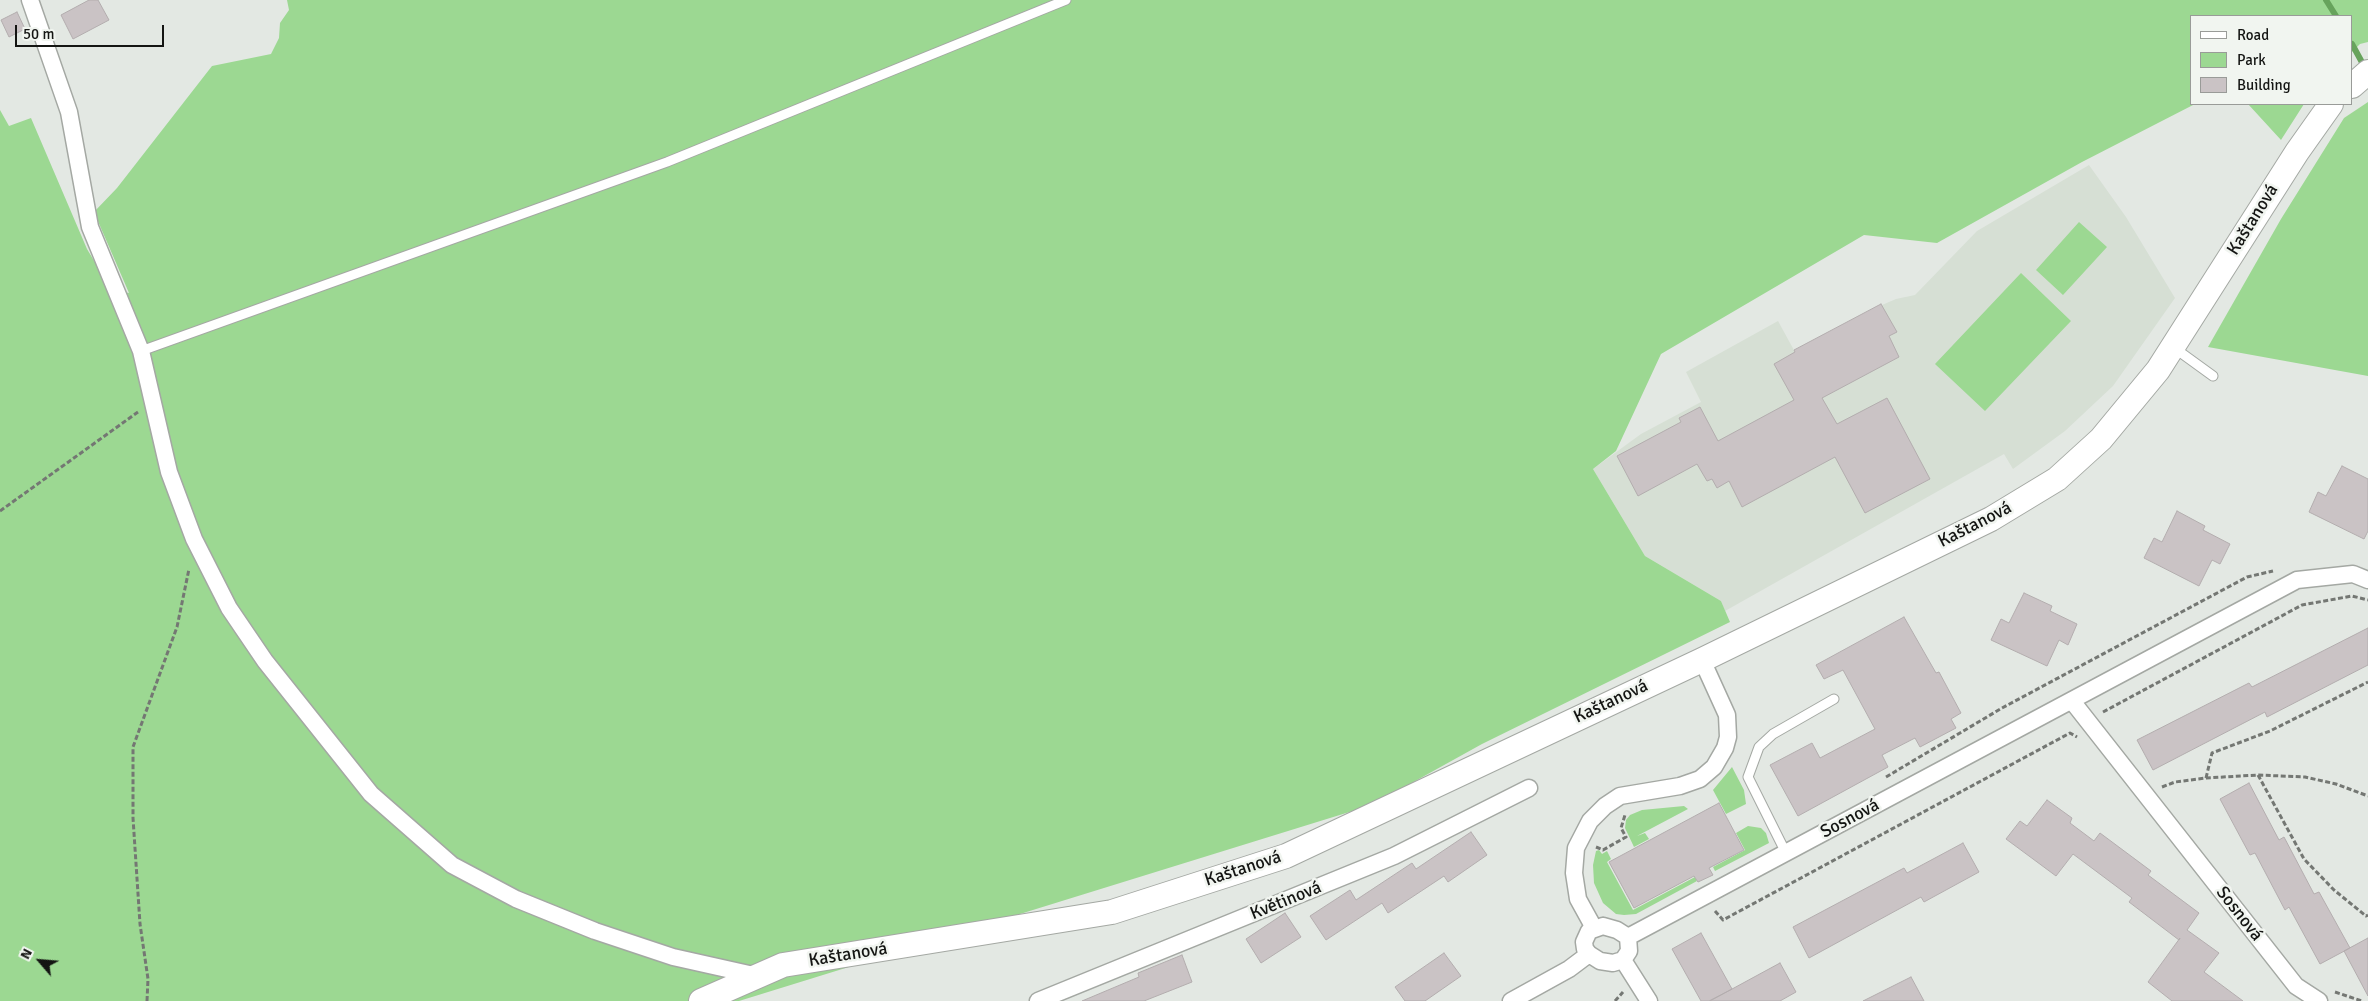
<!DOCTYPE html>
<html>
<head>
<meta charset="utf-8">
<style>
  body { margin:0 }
  #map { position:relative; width:2368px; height:1001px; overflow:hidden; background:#e3e8e3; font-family:Signika,sans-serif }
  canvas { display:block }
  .legend { position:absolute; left:2190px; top:15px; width:162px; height:90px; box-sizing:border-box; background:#f1f5f0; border:1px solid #999b98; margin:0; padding:6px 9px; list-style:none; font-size:15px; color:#141513 }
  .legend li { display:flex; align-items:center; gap:10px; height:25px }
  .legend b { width:25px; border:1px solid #999b98 }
  .north { position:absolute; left:15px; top:936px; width:50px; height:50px; -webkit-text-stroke:4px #f1f5f0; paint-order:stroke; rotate:297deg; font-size:14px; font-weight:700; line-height:20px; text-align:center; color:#141513 }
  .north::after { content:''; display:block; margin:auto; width:18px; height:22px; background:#141513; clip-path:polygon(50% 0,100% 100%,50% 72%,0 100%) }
  .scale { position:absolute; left:15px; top:25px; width:149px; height:22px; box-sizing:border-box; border:2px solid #141513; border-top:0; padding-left:6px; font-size:15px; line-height:18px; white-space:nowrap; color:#141513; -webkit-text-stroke:4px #f1f5f0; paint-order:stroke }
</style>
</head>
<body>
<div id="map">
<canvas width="2368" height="1001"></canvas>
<ul class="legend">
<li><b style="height:6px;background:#fff"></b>Road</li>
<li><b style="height:14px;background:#9cd892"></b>Park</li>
<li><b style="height:14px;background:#cac3c5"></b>Building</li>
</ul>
<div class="north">N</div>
<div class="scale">50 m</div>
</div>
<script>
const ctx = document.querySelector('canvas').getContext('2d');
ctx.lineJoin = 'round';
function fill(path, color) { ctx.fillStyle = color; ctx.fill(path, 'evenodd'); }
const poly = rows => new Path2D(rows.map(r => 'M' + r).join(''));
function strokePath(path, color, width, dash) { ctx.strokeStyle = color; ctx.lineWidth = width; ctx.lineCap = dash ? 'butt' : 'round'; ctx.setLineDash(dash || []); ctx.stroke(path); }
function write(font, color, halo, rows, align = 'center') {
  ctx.font = font + ' Signika,sans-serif'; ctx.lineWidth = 5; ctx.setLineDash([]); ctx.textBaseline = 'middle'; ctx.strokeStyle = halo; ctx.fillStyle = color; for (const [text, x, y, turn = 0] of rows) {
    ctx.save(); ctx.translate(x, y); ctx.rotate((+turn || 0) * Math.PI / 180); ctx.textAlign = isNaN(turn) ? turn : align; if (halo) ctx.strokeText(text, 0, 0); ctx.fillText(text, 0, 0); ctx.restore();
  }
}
fill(poly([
  [2089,165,2126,217,2175,298,2113,386,2065,431,2013,469,2004,454,1725,611,1721,601,1645,556,1593,469,1641,434,1701,402,1686,372,1778,321,1795,352,1882,305,1896,299,1915,295,1977,231]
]), '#d6dfd4');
fill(poly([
  [287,0,2368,0,2368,42,2360,44,2352,52,2352,16,2192,16,2192,104,2195,104,2082,162,1937,243,1864,235,1661,354,1616,451,1593,469,1645,556,1721,601,1730,622,1482,744,1372,805,739,1001,0,1001,0,110,9,126,31,118,87,249,111,289,129,293,94,212,117,188,212,66,271,54,279,38,280,23,289,10],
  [2368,102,2368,376,2208,347,2281,219,2344,118],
  [2248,104,2304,104,2281,140],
  [2079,222,2107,247,2063,295,2036,270],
  [2021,273,2071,321,1985,411,1935,364],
  [1732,767,1744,790,1746,804,1726,814,1713,790],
  [1684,806,1688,809,1637,836,1645,833,1649,839,1634,847,1625,828,1626,820,1630,815,1642,810],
  [1748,826,1761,828,1766,833,1769,843,1715,871,1713,867,1745,850,1736,833],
  [1599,850,1602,854,1607,851,1611,859,1607,862,1633,910,1695,877,1697,881,1636,914,1624,915,1616,914,1603,903,1594,883,1593,865,1596,851]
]), '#9cd892');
strokePath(poly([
  [2326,0,2336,16],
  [2352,44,2364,66]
]), '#67a35c', 6);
const building = poly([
  [89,0,98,0,109,20,73,39,61,15,89,0],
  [17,12,25,29,9,37,1,20,17,12],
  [1881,304,1897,332,1889,336,1899,357,1822,398,1837,424,1887,398,1930,479,1865,513,1835,457,1742,507,1729,481,1717,488,1712,479,1707,481,1697,464,1638,496,1617,456,1681,422,1679,418,1700,407,1718,441,1794,400,1774,364,1795,352,1794,350,1881,304],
  [2342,466,2368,479,2368,531,2364,539,2309,512,2318,492,2326,496,2342,466],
  [2177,511,2205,526,2203,530,2230,544,2220,564,2212,560,2199,586,2144,558,2154,538,2162,542,2177,511],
  [2024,593,2052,606,2050,611,2077,624,2068,645,2059,640,2047,666,1991,640,2001,619,2009,623,2024,593],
  [1904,617,1936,673,1939,672,1961,713,1951,719,1956,728,1920,747,1915,738,1882,755,1888,767,1798,816,1770,765,1812,743,1820,758,1875,729,1843,670,1824,679,1816,665,1904,617],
  [2368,628,2368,665,2267,717,2265,712,2153,770,2137,740,2249,683,2252,687,2368,628],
  [2249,783,2279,840,2284,837,2314,894,2319,892,2350,948,2320,964,2289,907,2285,910,2255,853,2250,855,2220,799,2249,783],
  [2047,800,2072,818,2070,823,2094,841,2100,833,2151,871,2148,875,2199,913,2187,930,2219,953,2204,972,2243,1001,2172,1001,2148,982,2180,938,2179,940,2129,902,2132,898,2073,854,2056,876,2006,839,2020,821,2027,826,2047,800],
  [1719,803,1744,850,1709,868,1713,875,1698,882,1694,876,1634,908,1609,862,1719,803],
  [1471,832,1487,855,1448,882,1444,876,1388,913,1382,903,1326,940,1310,916,1350,890,1356,900,1412,863,1416,869,1471,832],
  [1963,843,1979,872,1924,902,1921,897,1809,958,1793,927,1904,868,1907,873,1963,843],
  [1285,913,1301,937,1261,963,1246,939,1285,913],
  [1701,933,1732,989,1709,1001,1701,1001,1672,949,1701,933],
  [2368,938,2368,996,2344,951,2368,938],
  [1444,953,1461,976,1425,1001,1405,1001,1395,987,1444,953],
  [1182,955,1192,982,1144,1001,1082,1001,1139,977,1138,973,1182,955],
  [1780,963,1796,992,1780,1001,1710,1001,1780,963],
  [1911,977,1924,1001,1863,1001,1911,977]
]);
fill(building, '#cac3c5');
strokePath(building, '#b3adae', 1);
const lane = poly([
  [2173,347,2213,376],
  [141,351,667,162,1066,0],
  [1786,853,1748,777,1759,747,1773,734,1834,699]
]);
const street = poly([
  [30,0,69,112,90,227,141,351,169,472,194,539,229,608,265,661,371,794,452,865,516,899,595,931,673,957,758,976],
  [2072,701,2296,986,2319,1001],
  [1603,926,1617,930,1628,937,1629,951,1623,960,1613,963,1600,961,1589,954,1585,949,1584,942,1589,931,1603,926],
  [1594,928,1578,899,1574,873,1576,848,1590,821,1605,806,1620,796,1680,786,1700,779,1714,767,1725,748,1728,737,1727,715,1702,660],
  [1628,937,2297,580,2353,574,2368,580],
  [1623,960,1649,1001],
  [1038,1001,1394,856,1529,788],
  [1511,1001,1569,969,1589,954]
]);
const secondary = poly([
  [2352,86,2368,72],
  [701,1001,783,965,1112,912,1286,856,1702,660,1991,519,2057,479,2101,439,2158,370,2297,152,2331,104]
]);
strokePath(lane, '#a4a8a3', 11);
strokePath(street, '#a4a8a3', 19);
strokePath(secondary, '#a4a8a3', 26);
strokePath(poly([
  [0,511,138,412],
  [2103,712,2302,605,2352,596,2368,600],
  [2258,775,2304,859,2334,890,2366,916,2368,915],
  [1886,777,2002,708,2247,577,2273,571],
  [2206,778,2212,753,2270,731,2368,682],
  [2162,787,2175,782,2206,778,2258,775,2305,777,2336,784,2368,796],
  [1596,847,1603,850,1626,837,1621,828,1625,815],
  [1715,911,1723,920,2070,733,2077,737],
  [2335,992,2362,1001],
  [147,1001,148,979,140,924,133,818,133,747,177,627,189,569],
  [1615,1001,1623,992]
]), '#747773', 3, [5, 2.5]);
strokePath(lane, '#fff', 9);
strokePath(street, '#fff', 16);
strokePath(secondary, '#fff', 24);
write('18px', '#141513', '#f1f5f0', [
  ["Kaštanová",2253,220,-58],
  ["Kaštanová",1975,525,-27],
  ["Kaštanová",1611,702,-25],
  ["Sosnová",1850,819,-28],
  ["Kaštanová",1243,869,-18],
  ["Květinová",1286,901,-22],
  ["Sosnová",2239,914,52],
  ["Kaštanová",848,955,-9]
]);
</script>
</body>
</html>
